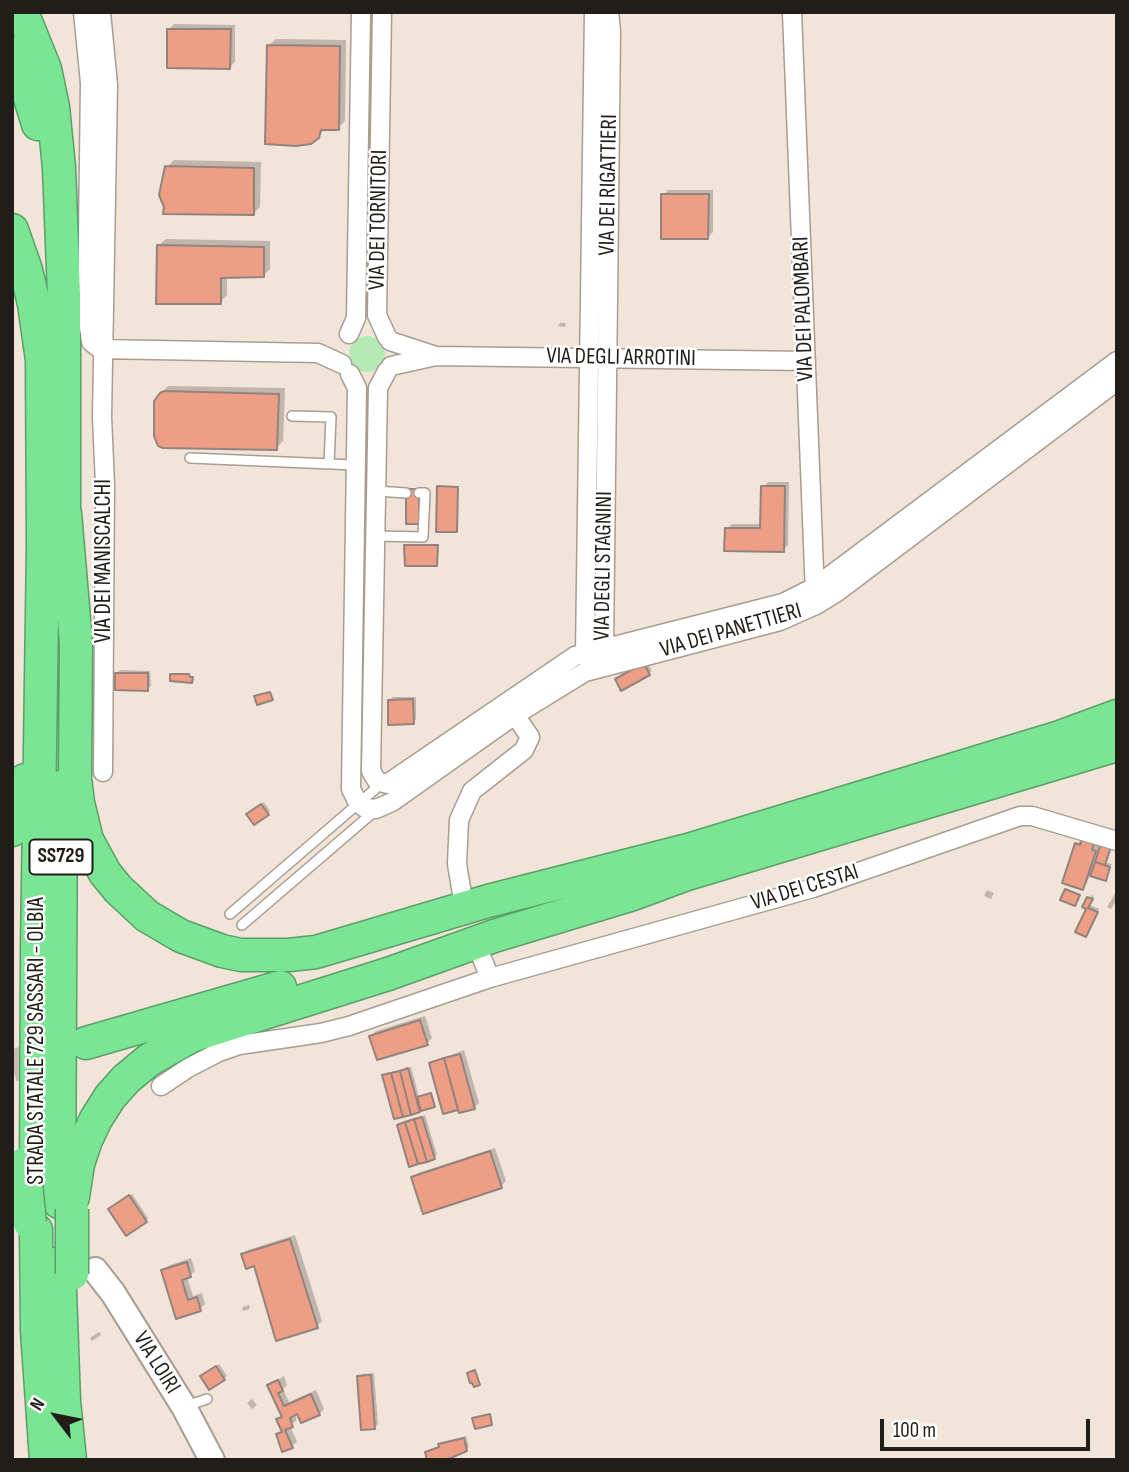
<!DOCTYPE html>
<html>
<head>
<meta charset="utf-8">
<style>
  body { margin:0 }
  #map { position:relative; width:1129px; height:1472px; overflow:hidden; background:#f1e4d8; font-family:"Sofia Sans Condensed",sans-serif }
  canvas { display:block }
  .frame { position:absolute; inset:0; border:14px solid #211d18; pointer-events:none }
  .north { position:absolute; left:21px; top:1381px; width:70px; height:70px; -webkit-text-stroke:5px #fff; paint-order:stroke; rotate:302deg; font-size:19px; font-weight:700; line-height:28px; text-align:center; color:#211d18 }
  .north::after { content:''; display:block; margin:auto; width:24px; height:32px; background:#211d18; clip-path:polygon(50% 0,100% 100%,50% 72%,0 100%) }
  .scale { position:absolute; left:880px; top:1419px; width:210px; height:32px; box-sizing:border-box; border:4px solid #211d18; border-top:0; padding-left:9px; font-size:21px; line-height:24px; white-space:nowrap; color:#211d18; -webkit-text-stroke:5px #fff; paint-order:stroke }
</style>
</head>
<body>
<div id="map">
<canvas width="1129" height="1472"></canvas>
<div class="frame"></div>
<div class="north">N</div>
<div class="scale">100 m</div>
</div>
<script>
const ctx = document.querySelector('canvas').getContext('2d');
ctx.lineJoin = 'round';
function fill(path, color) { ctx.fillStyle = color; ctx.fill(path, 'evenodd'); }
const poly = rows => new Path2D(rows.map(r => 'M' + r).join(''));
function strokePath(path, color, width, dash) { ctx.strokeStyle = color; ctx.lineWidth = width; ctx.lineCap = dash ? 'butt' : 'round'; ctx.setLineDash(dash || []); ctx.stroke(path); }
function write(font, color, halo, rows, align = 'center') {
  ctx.font = font + ' "Sofia Sans Condensed",sans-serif'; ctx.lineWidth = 5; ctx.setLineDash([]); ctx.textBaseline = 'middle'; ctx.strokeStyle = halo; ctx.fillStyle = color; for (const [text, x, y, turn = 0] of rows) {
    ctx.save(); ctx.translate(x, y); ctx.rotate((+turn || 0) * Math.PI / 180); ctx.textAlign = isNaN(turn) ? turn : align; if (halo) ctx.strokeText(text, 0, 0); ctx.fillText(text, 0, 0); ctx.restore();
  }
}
fill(poly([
  '349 354a18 18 0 1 1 36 0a18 18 0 1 1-36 0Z'
]), '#b4eab5');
fill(poly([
  [174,24,235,25,235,62,230,67,169,29],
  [276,39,346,40,345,121,338,128,326,128,318,136,269,45],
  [174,160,261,162,260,207,253,214,167,167],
  [668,190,713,190,713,232,708,237,663,195],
  [166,239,270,241,270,269,263,276,227,276,227,295,220,302,159,245],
  [566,323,565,327,558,326,560,323],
  [168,386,285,388,283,441,276,448,161,394],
  [768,482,789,482,788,545,783,550,727,529,732,524,762,524,763,487],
  [647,662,652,671,622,689],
  [120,670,150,671,151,686,148,689,117,673],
  [393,697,416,697,416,719,413,722,390,700],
  [264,802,270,811,267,814,251,811],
  [1099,835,1096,845,1102,847,1105,862,1112,864,1105,879,1090,874,1087,883,1082,888,1077,844,1082,839],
  [987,890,994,893,991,899,984,896],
  [1115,894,1117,899,1111,909,1107,907],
  [1092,895,1094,896,1090,905,1099,909,1085,935,1077,931,1089,908,1085,906],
  [425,1016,432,1038,427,1043,371,1036,376,1031],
  [464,1050,479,1103,474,1108,460,1108,444,1112,431,1063],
  [411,1067,419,1097,432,1093,434,1105,419,1111,384,1076,387,1073],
  [425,1115,437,1155,434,1158,398,1125],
  [495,1148,506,1181,501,1186,413,1178,418,1173],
  [132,1194,148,1218,146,1221,113,1206],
  [295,1235,322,1321,317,1326,255,1264,243,1255,248,1250],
  [191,1258,195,1271,187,1277,193,1296,202,1293,205,1304,200,1309,177,1317,163,1271,168,1266],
  [249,1305,250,1309,243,1311,242,1307],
  [99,1332,101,1335,92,1341,90,1338],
  [219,1364,227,1376,224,1379,205,1373],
  [374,1373,378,1424,375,1427,359,1377,362,1374],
  [284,1376,287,1385,283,1389,289,1402,316,1390,324,1409,319,1414,295,1414,297,1420,290,1426,297,1442,292,1446,278,1435,283,1430,279,1420,283,1415,269,1385],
  [252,1399,257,1405,252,1409,247,1403],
  [466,1436,469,1447,466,1450,440,1445,443,1442]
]), '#0003');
const building = poly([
  [167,29,231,29,230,69,167,68,167,29],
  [267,45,340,46,339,130,321,130,319,138,311,144,296,146,265,144,267,45],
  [165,166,254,168,254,215,163,214,164,207,159,195,165,166],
  [661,194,709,194,708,239,661,239,661,194],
  [157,245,264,247,264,277,221,278,221,304,156,304,157,245],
  [164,391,279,394,277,450,163,448,158,446,154,436,154,401,160,393,164,391],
  [437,486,458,487,457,532,436,532,437,486],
  [761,486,785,486,784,552,724,551,725,528,760,528,761,486],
  [406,489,419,489,419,524,406,524,406,489],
  [404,545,438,545,437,566,405,566,404,545],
  [644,663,650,675,621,691,615,679,644,663],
  [115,673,148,673,148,691,115,690,115,673],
  [170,674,189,674,190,677,193,677,192,683,170,681,170,674],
  [270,692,273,700,257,705,254,696,270,692],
  [413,699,414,724,388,725,388,700,413,699],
  [261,804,269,815,254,825,246,814,261,804],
  [1083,836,1095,840,1092,850,1096,851,1083,890,1062,883,1075,843,1080,845,1083,836],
  [1101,843,1111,847,1105,865,1095,862,1101,843],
  [1095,862,1110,867,1106,881,1090,876,1095,862],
  [1065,889,1080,895,1075,906,1060,900,1065,889],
  [1087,897,1093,899,1088,908,1098,912,1086,937,1075,932,1086,909,1082,907,1087,897],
  [420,1020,428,1045,377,1060,369,1036,420,1020],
  [460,1054,475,1109,459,1113,444,1058,460,1054],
  [444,1058,458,1110,443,1114,429,1063,444,1058],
  [408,1068,420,1112,411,1115,400,1071,408,1068],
  [400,1071,411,1115,403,1117,391,1073,400,1071],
  [391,1073,403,1117,394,1119,382,1075,391,1073],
  [431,1093,435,1107,421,1111,417,1097,431,1093],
  [422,1117,435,1159,427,1162,414,1119,422,1117],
  [414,1119,427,1162,418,1164,405,1122,414,1119],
  [405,1122,418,1164,409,1167,397,1125,405,1122],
  [490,1151,502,1188,423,1214,411,1177,490,1151],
  [129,1195,147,1222,126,1236,108,1209,129,1195],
  [290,1239,318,1328,276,1341,254,1266,246,1269,241,1254,290,1239],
  [187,1262,191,1277,182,1280,188,1300,197,1297,201,1311,176,1319,161,1270,187,1262],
  [216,1366,225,1380,209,1390,200,1376,216,1366],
  [475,1370,480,1385,474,1387,472,1383,470,1383,467,1373,475,1370],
  [371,1375,375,1429,361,1430,357,1376,371,1375],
  [278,1380,283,1391,278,1393,284,1406,311,1394,320,1415,301,1423,297,1414,290,1418,293,1427,285,1430,293,1448,282,1452,276,1434,282,1432,276,1419,282,1417,267,1385,278,1380],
  [490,1414,492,1425,475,1429,472,1418,490,1414],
  [464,1438,467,1451,446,1460,427,1460,425,1452,439,1447,438,1444,464,1438]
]);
fill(building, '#ed9e84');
strokePath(building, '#93837e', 2);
strokePath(poly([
  [12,1066,61,1051]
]), '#c7bcb2', 32, [32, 16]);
const lane = poly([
  [292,416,331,417,329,464],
  [190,458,355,465],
  [376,491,406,493],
  [374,536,423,537,425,493,419,493],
  [230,914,381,784],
  [242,925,376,810],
  [186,1406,207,1399]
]);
const street = poly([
  [83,12,90,83,87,312,91,342,100,349,318,353,342,364],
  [101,12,108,85,102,417,105,485,103,772],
  [382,12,377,315,387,337],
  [792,12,815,595],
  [349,334,356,318,361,12],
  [390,341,436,356],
  [391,366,436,356,806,361],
  [387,371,378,388,371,771,377,781,387,784,575,656,783,603,815,587,1117,361],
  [350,374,357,388,351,789,358,803,365,808,376,809,392,802,515,715,585,672,780,621,816,605,837,592,1117,381],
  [601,658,604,650,611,31,609,12],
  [590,660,585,653,594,12],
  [462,894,457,864,459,820,472,791,524,750,530,737,515,715],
  [479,951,490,978],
  [161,1086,188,1068,219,1052,239,1045,321,1033,349,1026,490,978,813,888,1020,816,1032,816,1117,841]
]);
const secondary = poly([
  [95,1270,113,1293,184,1407,212,1460]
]);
const highway = poly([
  [22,12,45,69,53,107,59,168,64,295,64,532],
  [12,53,25,82,38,124],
  [12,230,26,270,34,304,42,360,43,546,37,949,36,1176],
  [65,513,76,643,75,778,78,803,87,840,105,873,118,889,147,916,181,936,222,951,241,955,289,955,316,952,488,901,688,850,1060,737,1117,716],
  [12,830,22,807,25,780],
  [86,1043,280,987],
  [73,1197,78,1164,86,1140,96,1119,110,1097,126,1079,149,1060,191,1036,388,974,494,936,630,895,684,875,1117,745],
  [59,1202,61,787],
  [36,1230,37,1331,46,1460],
  [59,1263,64,1401,70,1460]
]);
strokePath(lane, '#a99d92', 12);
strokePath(street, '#a99d92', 21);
strokePath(secondary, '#a99d92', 28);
strokePath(highway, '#5b9f68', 35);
strokePath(lane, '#fff', 9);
strokePath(street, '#fff', 18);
strokePath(secondary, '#fff', 24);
strokePath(highway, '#7ae593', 32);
const highwayBridge = poly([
  [24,1164,30,1223],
  [72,1209,72,1274]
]);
strokePath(highwayBridge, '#5b9f68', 35, []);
strokePath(highwayBridge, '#7ae593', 32);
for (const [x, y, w] of [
  [61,857,63]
]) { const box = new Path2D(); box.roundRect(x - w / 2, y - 17.5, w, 35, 5); ctx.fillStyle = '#fff'; ctx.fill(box); strokePath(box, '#211d18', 2); }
write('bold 21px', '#211d18', null, [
  ["SS729",61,857]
]);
write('23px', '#211d18', '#fff', [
  ["VIA DEI RIGATTIERI",609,185,-89],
  ["VIA DEI TORNITORI",379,220,-89],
  ["VIA DEI PALOMBARI",804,309,-92],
  ["VIA DEGLI ARROTINI",621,358,1],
  ["VIA DEI MANISCALCHI",104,561,-90],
  ["VIA DEGLI STAGNINI",604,566,-89],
  ["VIA DEI PANETTIERI",731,631,-16],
  ["VIA DEI CESTAI",805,888,-17],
  ["STRADA STATALE 729 SASSARI - OLBIA",37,1041,-90],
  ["VIA LOIRI",156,1363,58]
]);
</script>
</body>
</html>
